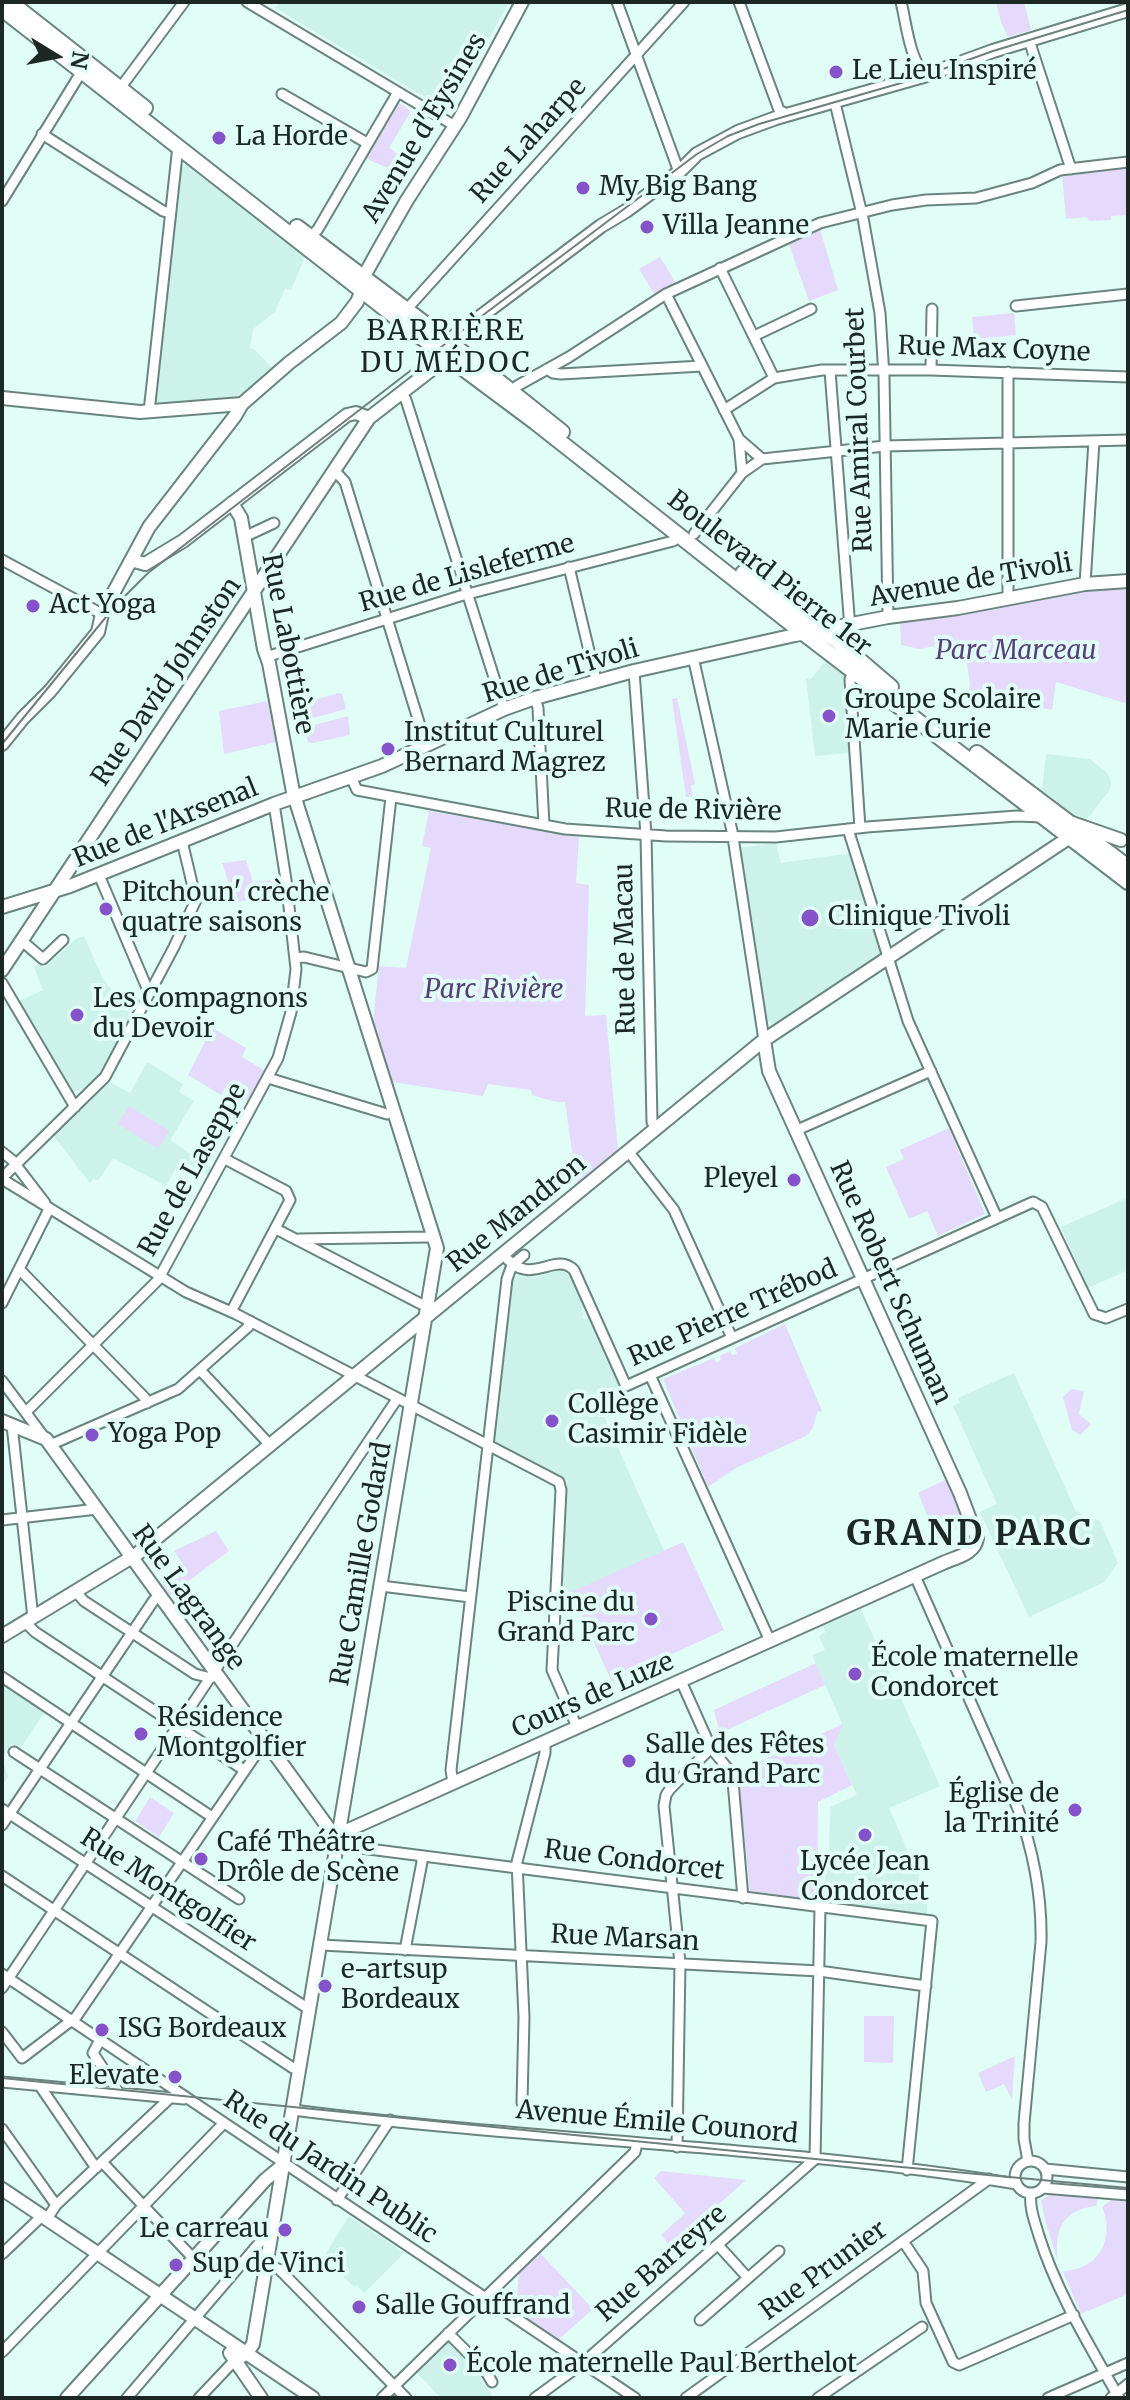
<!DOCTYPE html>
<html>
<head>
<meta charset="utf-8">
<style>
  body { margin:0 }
  #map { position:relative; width:1130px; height:2400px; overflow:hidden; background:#e0fdf6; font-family:Merriweather,serif }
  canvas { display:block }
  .frame { position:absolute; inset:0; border:4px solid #1d2825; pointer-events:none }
  .north { position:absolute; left:16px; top:16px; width:80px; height:80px; -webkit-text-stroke:6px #e0fdf6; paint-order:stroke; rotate:100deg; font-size:22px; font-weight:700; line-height:32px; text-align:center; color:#1d2825 }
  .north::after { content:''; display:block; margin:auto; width:28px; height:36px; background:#1d2825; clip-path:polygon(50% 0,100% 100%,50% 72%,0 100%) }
</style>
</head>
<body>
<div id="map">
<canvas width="1130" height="2400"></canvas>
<div class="frame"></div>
<div class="north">N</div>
</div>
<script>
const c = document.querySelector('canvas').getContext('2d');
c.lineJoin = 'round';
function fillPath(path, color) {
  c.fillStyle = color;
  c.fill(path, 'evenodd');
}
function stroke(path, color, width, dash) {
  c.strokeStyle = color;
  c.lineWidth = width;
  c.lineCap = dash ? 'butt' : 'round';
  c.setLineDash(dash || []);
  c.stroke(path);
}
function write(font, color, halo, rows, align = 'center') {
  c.font = font + ' Merriweather,serif';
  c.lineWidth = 8;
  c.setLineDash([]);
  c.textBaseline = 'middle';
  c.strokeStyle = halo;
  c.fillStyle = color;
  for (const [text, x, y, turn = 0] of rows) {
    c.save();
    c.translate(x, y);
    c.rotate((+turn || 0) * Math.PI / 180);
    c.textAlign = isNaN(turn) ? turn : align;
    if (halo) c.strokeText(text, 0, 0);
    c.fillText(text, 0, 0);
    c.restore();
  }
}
fillPath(new Path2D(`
  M280 2H509L451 107 445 109 275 8Z
  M185 164 305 257 291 290 285 288 275 312 253 329 250 348 255 350 274 370 241 399 158 406 154 403 181 170Z
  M826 660 844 674 849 753 815 756 806 679 812 678Z
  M1046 754 1090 759 1107 773 1110 778 1111 785 1109 791 1084 823 1042 790Z
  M776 843 781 863 852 853 881 955 775 1025 767 1021 739 848Z
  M84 936 102 977 132 1017 96 1081 70 1095 17 1002 43 990 34 967 40 963 44 968 76 939Z
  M147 1062 183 1084 179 1092 194 1101 170 1140 213 1169 209 1176 181 1159 166 1186 113 1158 98 1181 94 1178 90 1183 53 1135 109 1082 130 1093Z
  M1125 1199 1128 1207V1270L1088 1288 1061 1227Z
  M560 1270 569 1274 584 1307 581 1308 584 1314 582 1316 584 1320 589 1318 621 1390 597 1401 664 1551 562 1597 567 1480 495 1442 513 1278 518 1275 537 1277Z
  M1014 1373 1076 1512 1100 1521 1118 1563 1104 1582 1029 1617 980 1512 997 1504 953 1406 960 1403 958 1398Z
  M861 1609 940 1786 889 1808 927 1895V1914L825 1901V1868L829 1867 830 1807 857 1795 834 1745 842 1723 812 1655 825 1650 819 1636 826 1632 823 1626Z
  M2 1683 45 1711 20 1749 11 1744 2 1758 8 1777 2 1785Z
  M349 2216 404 2253 364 2293 357 2285 354 2287 330 2263 332 2261 325 2255Z
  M450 2337 484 2376 481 2380 492 2394 489 2398H441L415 2371Z`), '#ccf2e9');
fillPath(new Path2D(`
  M996 2H1024L1031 30 1008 37 1001 22Z
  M396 101 411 111 389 148 407 160 400 173 362 157Z
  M1128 166V215L1111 216V220L1089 221 1087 217 1066 219 1062 174Z
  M820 229 838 290 809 301 788 242Z
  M660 257 677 285 655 295 639 269Z
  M1014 313 1016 335 974 339 972 317Z
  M1128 586V704L1056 682 1052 710 969 692 970 683 963 641 919 649 901 645 900 619 1074 591Z
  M339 693 342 694 346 709 302 721 300 704Z
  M677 698 695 784 691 785 692 796 686 797 672 699Z
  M268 701 276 742 224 754 219 711Z
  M348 716 350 735 312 743 308 742 303 728Z
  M429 811 579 837 576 883 589 885 585 1016 606 1015 618 1151 577 1185 565 1102H556L532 1095 531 1090 488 1084 483 1096 392 1082 373 1022 379 966 406 968 431 848 422 846Z
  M246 860 253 882 280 879 282 897 235 902 222 863Z
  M212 1028 246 1048 242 1057 266 1071 249 1102 225 1088 221 1095 188 1075Z
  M129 1106 169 1131 158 1149 118 1124Z
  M949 1128 985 1214 938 1236 927 1211 909 1219 886 1167 904 1159 900 1150Z
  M785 1324 822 1411 817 1412 813 1428 806 1436 736 1468 708 1487 663 1379 714 1358 716 1363 721 1360 719 1356 730 1351 732 1355 737 1354 735 1348Z
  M1071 1389 1084 1391 1079 1414 1091 1424 1080 1435 1072 1430 1063 1397Z
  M947 1479 961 1510 959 1512 965 1525 936 1537 918 1493Z
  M216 1531 229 1551 167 1597 160 1587 186 1568 174 1551Z
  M683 1542 724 1630 612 1682 571 1592Z
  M816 1663 825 1685 720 1733 714 1710Z
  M843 1724 834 1745 852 1785 818 1802 817 1900 750 1891 739 1783 736 1772Z
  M150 1797 174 1813 159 1837 135 1821Z
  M864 2016H894L893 2063 864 2062Z
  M1015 2056 1012 2099 1004 2084 986 2092 978 2073Z
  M661 2171 746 2180 671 2247 661 2235 685 2213 654 2178Z
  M1051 2194 1098 2199 1096 2206C1062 2210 1054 2230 1058 2262L1045 2220 1041 2200Z
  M1111 2200 1128 2202V2294L1081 2314 1063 2272C1069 2270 1076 2270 1082 2267 1106 2257 1112 2229 1102 2207Z
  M539 2252 593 2309 558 2340 516 2312 519 2271Z`), '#e5dafb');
const street = new Path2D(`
  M247 2 455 126
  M617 2 679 172
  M739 2 779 110 788 115
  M901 2C906 21 910 65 927 75
  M1029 40 1071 169
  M120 94 121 87 184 2
  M282 94 367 143
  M835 103 863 218 880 313 884 376 888 617
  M42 134 163 211 170 213
  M2 201 82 71
  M311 237 318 229 398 92
  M720 268 774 378
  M666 294 739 439
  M1016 306 1128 294
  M406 310 684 2
  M754 336 811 309
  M547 369 553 373 561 374 702 366
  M931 370 932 309
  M830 371 852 654
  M1008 372V599
  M401 392 406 400 504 709
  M512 396 517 386 569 357 666 294 820 223 892 205 926 200 976 198 1032 183 1060 170 1128 162
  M724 410 774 378 822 370H931L1128 377
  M149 412 178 146
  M762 459 885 446 1128 440
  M334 470 345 482 426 745
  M694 534 742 473 762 459 739 439 742 473
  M244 537 274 523
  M2 560 102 614
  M569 567 596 680
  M1085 584 1094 441
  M266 657 460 596 673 541 680 536
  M693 657 732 831 764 1040
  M634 671 646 835 652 1122 656 1129
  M855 671 850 679 860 828
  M535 698 538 708 544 825
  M351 777 357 790 565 829 666 836 776 837 867 827 1017 816 1042 817
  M848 829 908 1021 997 1218
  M99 875 147 988 150 990
  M22 941 43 959 63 940
  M295 958 304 957 366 972 372 969 391 797
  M2 983 75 1107
  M268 1078 387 1114 395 1112
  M797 1130 931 1071
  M628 1151 674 1210 732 1338
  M2 1152 12 1160 45 1203
  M225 1159 286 1191 290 1200 231 1312
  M2 1178 105 1077 174 947 196 900 182 841
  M2 1179 186 1292 236 1314 559 1482 561 1490 552 1670 577 1727
  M276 1229 421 1304 433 1307
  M299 1239 428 1237 434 1235
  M503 1254C530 1290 554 1250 574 1270L626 1386 1033 1202 1042 1207 1094 1314 1106 1318 1128 1309
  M19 1269 145 1398 147 1403
  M2 1303 49 1209
  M200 1370 270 1445
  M650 1375 770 1641
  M2 1381 44 1437
  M26 1412 158 1280 278 1058 291 1012 296 969 286 880 274 804
  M12 1425 33 1618
  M50 1445 178 1389 248 1327 250 1321
  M2 1520 97 1509
  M915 1576 1018 1809C1034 1853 1042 1896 1041 1942L1024 2123V2139L1028 2161
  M381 1586 470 1597
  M76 1592 84 1601 195 1674 211 1678
  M25 1622 35 1632 244 1770
  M2 1677 212 1817
  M681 1681 711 1748 729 1770 733 1781 743 1898
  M14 1752 239 1899
  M453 1783 451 1770 507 1279 512 1265 524 1255
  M2 1809 304 2006 310 2008
  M2 1825 154 1600 160 1597
  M338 1841 344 1845 353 1847 932 1921 907 2170
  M2 1876 293 2068 300 2069
  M321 1945 819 1971 926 1986
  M405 1950 422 1862 421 1856
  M2 1974 635 2398
  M2 1988 397 1399
  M2 2032 22 2058 76 2017 265 1741
  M100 2040 93 2053 119 2093
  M2 2082 184 2099
  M40 2086 96 2168
  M522 2103 524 2017 517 1862 545 1753V1742
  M293 2110C533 2141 777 2145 1017 2184
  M2 2129 56 2205
  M677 2147 680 1963 664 1806 666 1795 670 1789 711 1748
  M815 2159 820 1908
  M1015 2177a16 16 0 1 1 32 0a16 16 0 1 1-32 0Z
  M102 2162 193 2258
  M1045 2169 1128 2177
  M1043 2188 1128 2195
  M1031 2193C1029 2208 1035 2222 1039 2236 1057 2293 1090 2346 1119 2398
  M337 2200 390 2120
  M47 2219 56 2205 170 2098
  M903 2241 923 2271 926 2303 953 2362 959 2365 1074 2315
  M718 2245 748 2278
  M2 2254 42 2216
  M267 2266 279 2269 406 2398
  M700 2320 779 2251
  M448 2333 485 2370 492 2382
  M2 2352 223 2124
  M127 2398 261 2241 271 2240
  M199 2398 235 2360
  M382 2398 635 2152 637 2143
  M535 2398 583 2363 815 2159
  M686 2398 989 2179
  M818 2398 922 2327
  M1048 2398 1128 2363
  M1111 2398 1128 2384`);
const secondary = new Path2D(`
  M442 339 448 341 601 226 626 211 679 172 697 154 738 132 776 118 927 75 993 51 1128 10
  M2 398 140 412 242 404
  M232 503 241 518 264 649 269 663 293 792 437 1248 253 2344 247 2353 235 2360
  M131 560 145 564 183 541 347 415 356 413 369 418
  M2 744 23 718 50 691 98 632 102 614 149 527 235 416 242 404 289 363 341 323 357 302 362 290 364 276 383 242 407 200 460 118 522 2
  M1072 823 1121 840
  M2 907 70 886 274 804 382 766 504 709 535 698 634 671 795 635 888 617 958 608 1085 584 1128 581
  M2 970 369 418 440 363
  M2 1421 46 1439 338 1841
  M2 1636 137 1554 764 1040 1070 837
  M338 1841 348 1830 355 1827 943 1563C956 1557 975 1554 977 1538L960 1493 769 1071 764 1040
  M2 2189 313 2398
  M230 2353 261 2398
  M67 2398 265 2180 284 2164`);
const primary = new Path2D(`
  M10 2 145 108
  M2 9 421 337 535 422 785 619 1128 882
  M297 227 457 348 562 432
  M743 573 836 640 891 687
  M977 753 1128 867`);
stroke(street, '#6a847e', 13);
stroke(secondary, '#6a847e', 16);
stroke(primary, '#6a847e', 18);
stroke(street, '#fff', 9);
stroke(secondary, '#fff', 12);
stroke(primary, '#fff', 14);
stroke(new Path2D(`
  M2 744 115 606 148 573 458 334 697 154 728 136 759 124 915 79 993 51 1128 10
  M2 2078 815 2159 1128 2188`), '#6e807b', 2);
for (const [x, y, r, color] of [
  [836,72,8,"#8652ca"],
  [219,138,8,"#8652ca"],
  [583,188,8,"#8652ca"],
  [647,227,8,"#8652ca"],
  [33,606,8,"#8652ca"],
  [829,716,8,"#8652ca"],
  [388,749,8,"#8652ca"],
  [106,909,8,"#8652ca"],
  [810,918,10,"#8652ca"],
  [77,1015,8,"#8652ca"],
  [794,1180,8,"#8652ca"],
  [552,1421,8,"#8652ca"],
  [92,1435,8,"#8652ca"],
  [651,1619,8,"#8652ca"],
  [855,1674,8,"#8652ca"],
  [141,1734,8,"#8652ca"],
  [629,1761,8,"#8652ca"],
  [1075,1810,8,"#8652ca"],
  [865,1835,8,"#8652ca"],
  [201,1859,8,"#8652ca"],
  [325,1986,8,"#8652ca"],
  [102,2030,8,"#8652ca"],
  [175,2077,8,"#8652ca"],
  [285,2230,8,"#8652ca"],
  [176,2265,8,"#8652ca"],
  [359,2307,8,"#8652ca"],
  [450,2365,8,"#8652ca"]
]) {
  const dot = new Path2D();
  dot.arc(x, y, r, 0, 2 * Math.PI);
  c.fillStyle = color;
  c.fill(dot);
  stroke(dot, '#e0fdf6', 3);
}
write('26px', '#1d2825', '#e0fdf6', [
  ["Le Lieu Inspiré",852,72],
  ["La Horde",235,138],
  ["My Big Bang",599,188],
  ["Villa Jeanne",663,227],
  ["Act Yoga",49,606],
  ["Groupe Scolaire",845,701],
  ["Marie Curie",845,731],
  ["Institut Culturel",404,734],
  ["Bernard Magrez",404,764],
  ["Pitchoun' crèche",122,894],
  ["quatre saisons",122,924],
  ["Clinique Tivoli",828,918],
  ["Les Compagnons",93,1000],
  ["du Devoir",93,1030],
  ["Pleyel",778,1180,"right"],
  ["Collège",568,1406],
  ["Casimir Fidèle",568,1436],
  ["Yoga Pop",108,1435],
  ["Piscine du",635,1604,"right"],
  ["Grand Parc",635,1634,"right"],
  ["École maternelle",871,1659],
  ["Condorcet",871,1689],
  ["Résidence",157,1719],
  ["Montgolfier",157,1749],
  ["Salle des Fêtes",645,1746],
  ["du Grand Parc",645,1776],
  ["Église de",1059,1795,"right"],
  ["la Trinité",1059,1825,"right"],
  ["Café Théâtre",217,1844],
  ["Drôle de Scène",217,1874],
  ["Lycée Jean",865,1863,"center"],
  ["Condorcet",865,1893,"center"],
  ["e-artsup",341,1971],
  ["Bordeaux",341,2001],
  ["ISG Bordeaux",118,2030],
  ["Elevate",159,2077,"right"],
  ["Le carreau",269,2230,"right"],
  ["Sup de Vinci",192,2265],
  ["Salle Gouffrand",375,2307],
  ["École maternelle Paul Berthelot",466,2365]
], 'left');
write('26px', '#1d2825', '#e0fdf6', [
  ["Avenue d'Eysines",425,128,-59],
  ["Rue Laharpe",529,141,-48],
  ["Rue Max Coyne",994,350,2],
  ["Rue Amiral Courbet",860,430,-92],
  ["Rue de Lisleferme",467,574,-16],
  ["Boulevard Pierre 1er",769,574,38],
  ["Avenue de Tivoli",971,581,-10],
  ["Rue Labottière",287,644,79],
  ["Rue de Tivoli",561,672,-17],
  ["Rue David Johnston",167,682,-56],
  ["Rue de Rivière",693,811,1],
  ["Rue de l'Arsenal",166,824,-22],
  ["Rue de Macau",626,949,-91],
  ["Rue de Laseppe",193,1170,-61],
  ["Rue Mandron",517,1214,-39],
  ["Rue Robert Schuman",890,1283,66],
  ["Rue Pierre Trébod",733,1314,-24],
  ["Rue Camille Godard",362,1564,-80],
  ["Rue Lagrange",188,1598,54],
  ["Cours de Luze",593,1696,-24],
  ["Rue Condorcet",634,1861,7],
  ["Rue Montgolfier",168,1891,33],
  ["Rue Marsan",625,1939,3],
  ["Avenue Émile Counord",657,2123,5],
  ["Rue du Jardin Public",330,2168,34],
  ["Rue Barreyre",662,2264,-41],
  ["Rue Prunier",824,2271,-36]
]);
write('italic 26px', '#57407b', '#e0fdf6', [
  ["Parc Marceau",1016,652],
  ["Parc Rivière",494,991]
]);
c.letterSpacing = '2px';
write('28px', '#1d2825', '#e0fdf6', [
  ["BARRIÈRE",446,332],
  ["DU MÉDOC",446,364]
]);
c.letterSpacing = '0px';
c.letterSpacing = '2px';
write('bold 34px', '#1d2825', '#e0fdf6', [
  ["GRAND PARC",970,1535]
]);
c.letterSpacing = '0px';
</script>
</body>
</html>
